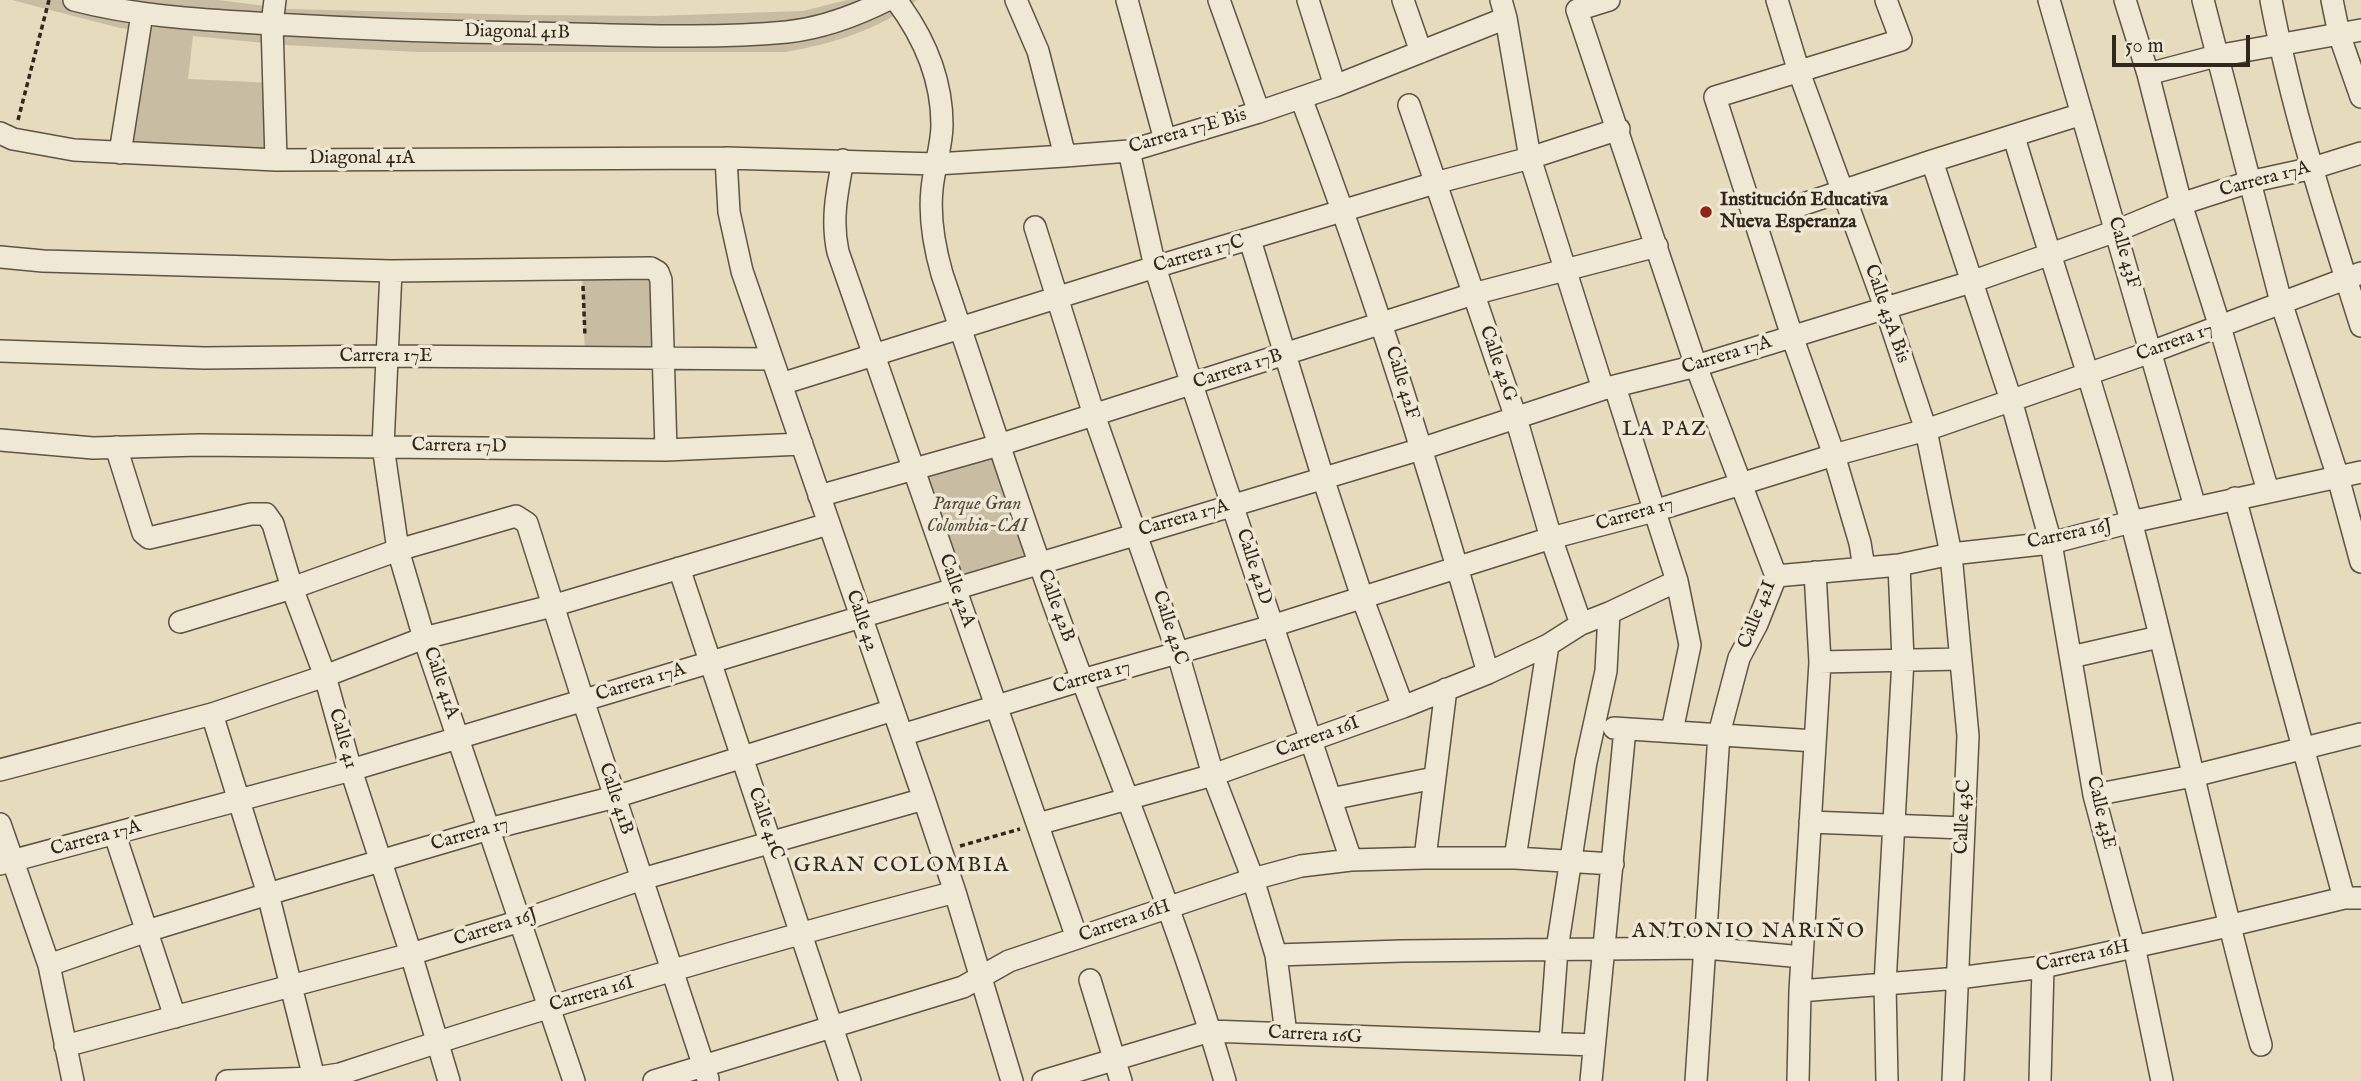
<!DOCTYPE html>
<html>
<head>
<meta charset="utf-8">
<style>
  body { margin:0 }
  #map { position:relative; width:2361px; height:1081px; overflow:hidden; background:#e7dbbd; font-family:"IM FELL English",serif }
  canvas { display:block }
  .scale { position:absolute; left:2112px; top:35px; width:138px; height:32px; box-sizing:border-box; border:4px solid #31271d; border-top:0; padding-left:9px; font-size:21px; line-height:24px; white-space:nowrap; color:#31271d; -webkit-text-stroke:5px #efe8d4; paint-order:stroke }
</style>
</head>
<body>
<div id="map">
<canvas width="2361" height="1081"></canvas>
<div class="scale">50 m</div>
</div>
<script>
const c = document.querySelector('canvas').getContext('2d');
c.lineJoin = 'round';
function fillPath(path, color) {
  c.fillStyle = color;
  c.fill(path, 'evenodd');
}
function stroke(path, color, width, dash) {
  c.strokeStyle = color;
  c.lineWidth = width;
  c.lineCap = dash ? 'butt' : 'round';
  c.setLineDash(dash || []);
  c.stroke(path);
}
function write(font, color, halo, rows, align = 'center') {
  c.font = font + ' "IM FELL English",serif';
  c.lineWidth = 7;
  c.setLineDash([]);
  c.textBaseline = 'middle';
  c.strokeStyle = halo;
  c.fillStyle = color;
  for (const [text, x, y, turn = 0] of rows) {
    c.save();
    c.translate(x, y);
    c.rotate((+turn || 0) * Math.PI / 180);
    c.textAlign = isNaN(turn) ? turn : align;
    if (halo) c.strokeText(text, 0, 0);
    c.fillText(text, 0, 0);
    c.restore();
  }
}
fillPath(new Path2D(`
  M12 0H219L288 9 527 15 654 16 803 11 847 0H917C879 30 832 44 785 52H418L285 45 193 36 188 79 274 83 276 160 120 153 139 30 120 28Z
  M651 268 665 359 585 358 582 270Z
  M999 445 1039 563 955 588 915 470Z`), '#c8bca2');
const minor = new Path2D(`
  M74 0C139 17 206 20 273 24 358 29 442 32 527 33 613 34 701 40 787 32 823 28 855 16 887 0
  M275 0 272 24 276 160
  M896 0C924 37 942 78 942 125 942 146 934 167 932 189 929 218 934 246 942 274 982 391 1019 510 1062 626 1118 777 1180 926 1225 1081
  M1016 0 1038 51 1065 156
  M1127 0 1165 140
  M1219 0 1259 112
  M1308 0 1335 86
  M1403 0 1421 52
  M1501 0 1506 18 1530 158 1603 389
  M1609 0 1577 10 1696 366 1776 576 1757 624 1739 658 1719 734 1696 1081
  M1777 0 1799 72 1885 307 1926 430 1951 554 1968 736 1953 1081
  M2049 0 2195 507
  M2125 0 2148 74 2181 204 2220 327 2268 491
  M2203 0 2281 302 2338 477 2361 562
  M2271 0C2292 111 2327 219 2361 326
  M2332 0 2339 34 2361 97
  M2148 74 2216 56 2361 30
  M1301 98C1373 287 1432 479 1488 673
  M1409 105 1516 418 1551 538 1581 624
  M0 133 13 139 74 150 276 160 726 158 936 164 1065 156 1129 151 1259 112 1335 86 1506 18
  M2014 137C2052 265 2096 392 2131 521 2177 695 2213 872 2261 1045
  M1129 151 1155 267 1192 385 1351 860
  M120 153 142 14
  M726 158 729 212 742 271 924 799 955 892 1012 1081
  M843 160C837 192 831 220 838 252L1077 938
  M1932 161 2011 400 2051 543 2094 795 2134 946 2162 1081
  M1756 220 1932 161 2082 114
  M1035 227 1094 415 1178 654 1213 775 1253 879 1276 955 1286 1034
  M1250 240 1323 478 1362 597 1403 707
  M0 257 43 261 391 271 651 268 658 272 661 280 666 450
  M391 271 383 446 398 550 424 638 574 1081
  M0 351 204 358 386 356 771 359
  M781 384 1155 267 1435 183 1530 158 1619 129
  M1615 387 1677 581 1690 645 1672 731
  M0 440 93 448 199 445 666 450 802 444
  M116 447 143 533 149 538 251 514H266L273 524 292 588 325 676 351 770 411 954 449 1081
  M819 496 999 445 1473 294 1657 246
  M2235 498 2344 898
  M679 568 850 1081
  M1864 568 1860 543 1834 455 1792 336 1715 97 1901 40 1886 0
  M1776 576 1899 565 1951 554 2051 543 2131 522 2361 472
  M180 622 292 588 398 550 516 516 527 523 583 700 708 1079
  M2071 657 2159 637
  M1820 662 1960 659
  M212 714 268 894 314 1078
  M1614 728 1815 741
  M902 735 1082 680 1272 626 1551 538 1654 511 1834 455 1926 430 2151 352 2361 273
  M0 770 212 714 325 676 424 638 552 606 828 524
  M2094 795 2193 776 2361 734
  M1331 799 1434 778
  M1810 822 1964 828
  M0 824 49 965 73 1081
  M1038 824 1213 775 1403 707 1488 673 1548 645 1581 624 1609 613 1677 581
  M115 835 175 1017
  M1425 858 1446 689
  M1515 858 1548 645
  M0 864 351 770 1421 449 1603 389 1696 366 1971 282 2116 231 2181 204 2249 182 2313 168 2361 153
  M1276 955 1402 951 1706 948 1802 957
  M49 965 147 931 268 894 489 829 615 797 893 710
  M1090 980 1121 1081
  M1800 991 1958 978 2043 967 2228 926 2344 898H2361
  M1550 1043 1557 949 1586 762 1606 671 1609 613
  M65 1046 411 954 520 921 642 879 924 799
  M227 1081 314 1078 340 1074C543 1007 748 946 955 892
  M654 1081 963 987 1009 961 1253 879 1301 866 1351 860 1425 858H1515L1613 864
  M1043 1081 1210 1031 1594 1045
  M1591 1081 1625 729
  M1798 1081 1800 991 1820 662 1815 572
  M1887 1081 1885 984 1903 660 1899 565
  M2040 1081 2043 967`);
stroke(minor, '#5e5445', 24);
stroke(new Path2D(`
  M18 120 49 0
  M583 286 585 337
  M960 846 1020 829`), '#31271d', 3.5, [5, 3.5]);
stroke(minor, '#efe8d4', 21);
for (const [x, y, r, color] of [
  [1706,212,7,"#8f2418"]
]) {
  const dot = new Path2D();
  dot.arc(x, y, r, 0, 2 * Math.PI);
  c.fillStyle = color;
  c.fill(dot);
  stroke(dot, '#efe8d4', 2.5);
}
write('19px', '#31271d', '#efe8d4', [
  ["Diagonal 41B",517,33,1],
  ["Carrera 17E Bis",1188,132,-16],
  ["Diagonal 41A",362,159],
  ["Carrera 17A",2265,180,-15],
  ["Calle 43F",2123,253,74],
  ["Carrera 17C",1199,255,-16],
  ["Calle 43A Bis",1886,314,71],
  ["Carrera 17",2175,343,-20],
  ["Carrera 17A",1727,356,-17],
  ["Carrera 17E",386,357],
  ["Calle 42G",1497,364,71],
  ["Carrera 17B",1238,370,-18],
  ["Calle 42F",1401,383,73],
  ["Carrera 17D",459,447,1],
  ["Carrera 17",1635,515,-16],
  ["Carrera 17A",1184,519,-16],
  ["Carrera 16J",2070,535,-12],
  ["Calle 42D",1253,567,72],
  ["Calle 42A",956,591,71],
  ["Calle 42B",1055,606,70],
  ["Calle 42I",1758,615,-68],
  ["Calle 42",861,621,71],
  ["Calle 42C",1169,628,72],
  ["Carrera 17",1092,678,-16],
  ["Calle 41A",440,683,71],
  ["Carrera 17A",641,683,-17],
  ["Carrera 16I",1318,738,-20],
  ["Calle 41",342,739,74],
  ["Calle 41B",615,799,72],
  ["Calle 43E",2100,813,77],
  ["Calle 43C",1964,817,-88],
  ["Calle 41C",765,824,71],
  ["Carrera 17",470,835,-16],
  ["Carrera 17A",96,839,-15],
  ["Carrera 16H",1125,922,-19],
  ["Carrera 16J",496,928,-18],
  ["Carrera 16H",2083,957,-12],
  ["Carrera 16I",592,995,-16],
  ["Carrera 16G",1315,1036,3]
]);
write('bold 19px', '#31271d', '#efe8d4', [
  ["Institución Educativa",1720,201],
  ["Nueva Esperanza",1720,223]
], 'left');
write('italic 19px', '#574c3e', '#efe8d4', [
  ["Parque Gran",977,505],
  ["Colombia-CAI",977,527]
]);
c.letterSpacing = '2px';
write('21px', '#31271d', '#efe8d4', [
  ["LA PAZ",1665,431],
  ["GRAN COLOMBIA",902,867],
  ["ANTONIO NARIÑO",1749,933]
]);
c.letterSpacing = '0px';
</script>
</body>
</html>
